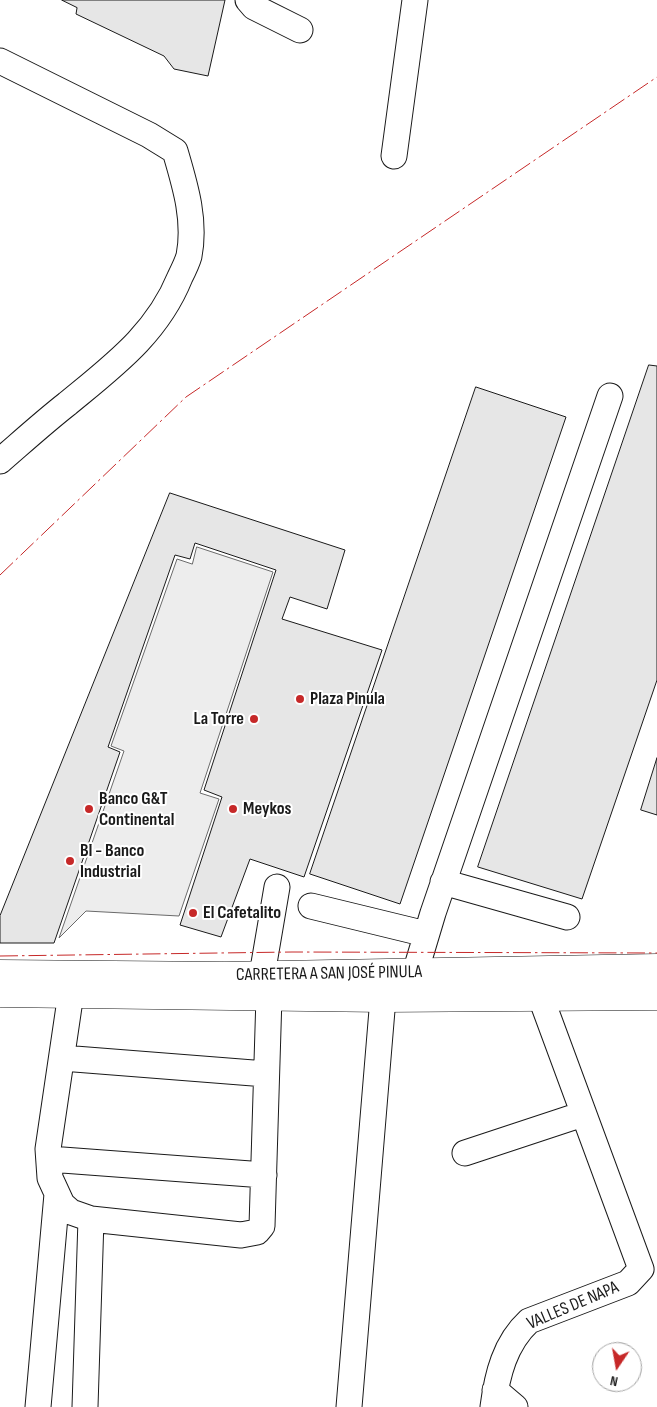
<!DOCTYPE html>
<html>
<head>
<meta charset="utf-8">
<style>
  body { margin:0 }
  #map { position:relative; width:657px; height:1407px; overflow:hidden; background:#fff; font-family:"Sofia Sans Condensed",sans-serif }
  canvas { display:block }
  .north { position:absolute; left:592px; top:1342px; width:50px; height:50px; box-sizing:border-box; background:#fff; border:1px solid #a3a3a3; border-radius:50%; rotate:192deg; font-size:14px; font-weight:700; line-height:20px; text-align:center; color:#1a1a1a }
  .north::after { content:''; display:block; margin:auto; width:18px; height:22px; background:#c62828; clip-path:polygon(50% 0,100% 100%,50% 72%,0 100%) }
</style>
</head>
<body>
<div id="map">
<canvas width="657" height="1407"></canvas>
<div class="north">N</div>
</div>
<script>
const c = document.querySelector('canvas').getContext('2d');
c.lineJoin = 'round';
function fillPath(path, color) {
  c.fillStyle = color;
  c.fill(path, 'evenodd');
}
function stroke(path, color, width, dash) {
  c.strokeStyle = color;
  c.lineWidth = width;
  c.lineCap = dash ? 'butt' : 'round';
  c.setLineDash(dash || []);
  c.stroke(path);
}
function write(font, color, halo, rows, align = 'center') {
  c.font = font + ' "Sofia Sans Condensed",sans-serif';
  c.lineWidth = 4;
  c.setLineDash([]);
  c.textBaseline = 'middle';
  c.strokeStyle = halo;
  c.fillStyle = color;
  for (const [text, x, y, turn = 0] of rows) {
    c.save();
    c.translate(x, y);
    c.rotate((+turn || 0) * Math.PI / 180);
    c.textAlign = isNaN(turn) ? turn : align;
    if (halo) c.strokeText(text, 0, 0);
    c.fillText(text, 0, 0);
    c.restore();
  }
}
const parking = new Path2D(`
  M197 547 273 572 200 793 219 799 179 916 86 911 59 938 124 751 111 746 177 559 192 564Z`);
fillPath(parking, '#ededed');
stroke(parking, '#6a6a6a', 1);
const building = new Path2D(`
  M62 0H225L208 76 174 69 164 56 76 14 77 8Z
  M649 365 657 366V680L582 899 478 867Z
  M476 387 566 417 400 904 310 874Z
  M170 493 345 550 327 609 290 597 282 619 382 650 304 877 250 859 221 937 180 925 222 797 204 790 276 570 195 543 190 559 175 555 108 747 120 752 54 943H0V916Z
  M657 758V815L641 810Z`);
fillPath(building, '#e6e6e6');
stroke(building, '#1a1a1a', 1);
const minor = new Path2D(`
  M248 0 254 7 300 30
  M0 61 149 135 175 151C185 185 196 220 189 256 187 263 183 271 180 277 157 334 113 366 67 404 44 422 22 442 0 461
  M394 156 415 0
  M443 882 567 917
  M311 906 426 934
  M415 973 433 913 610 396
  M262 975 277 887
  M71 993 48 1149 50 1178 62 1204 71 1212 91 1219 241 1235 257 1232 262 1226 269 996
  M62 1058 266 1074
  M465 1153 583 1114
  M49 1159 264 1175
  M495 1390 515 1407
  M38 1407 57 1194
  M85 1407 91 1219
  M349 1407 383 998
  M493 1407C497 1375 505 1343 529 1321L628 1283 641 1269 541 998`);
const major = new Path2D(`
  M0 974 225 976 657 968
  M0 993 383 998 657 996`);
stroke(minor, '#1a1a1a', 27);
stroke(major, '#1a1a1a', 29);
stroke(minor, '#fff', 25);
stroke(major, '#fff', 28);
stroke(new Path2D(`
  M0 575 186 397 657 77
  M0 956 292 952 657 953`), '#c62828', 1, [18, 4, 2.5, 4]);
for (const [x, y, r, color] of [
  [300,699,5,"#c62828"],
  [254,719,5,"#c62828"],
  [89,809,5,"#c62828"],
  [233,809,5,"#c62828"],
  [70,861,5,"#c62828"],
  [193,913,5,"#c62828"]
]) {
  const dot = new Path2D();
  dot.arc(x, y, r, 0, 2 * Math.PI);
  c.fillStyle = color;
  c.fill(dot);
  stroke(dot, '#fff', 2);
}
write('bold 18px', '#1a1a1a', '#fff', [
  ["Plaza Pinula",310,699],
  ["La Torre",244,719,"right"],
  ["Banco G&T",99,799],
  ["Continental",99,820],
  ["Meykos",243,809],
  ["BI - Banco",80,851],
  ["Industrial",80,872],
  ["El Cafetalito",203,913]
], 'left');
write('18px', '#1a1a1a', '#fff', [
  ["CARRETERA A SAN JOSÉ PINULA",329,974,-1],
  ["VALLES DE NAPA",573,1306,-23]
]);
</script>
</body>
</html>
